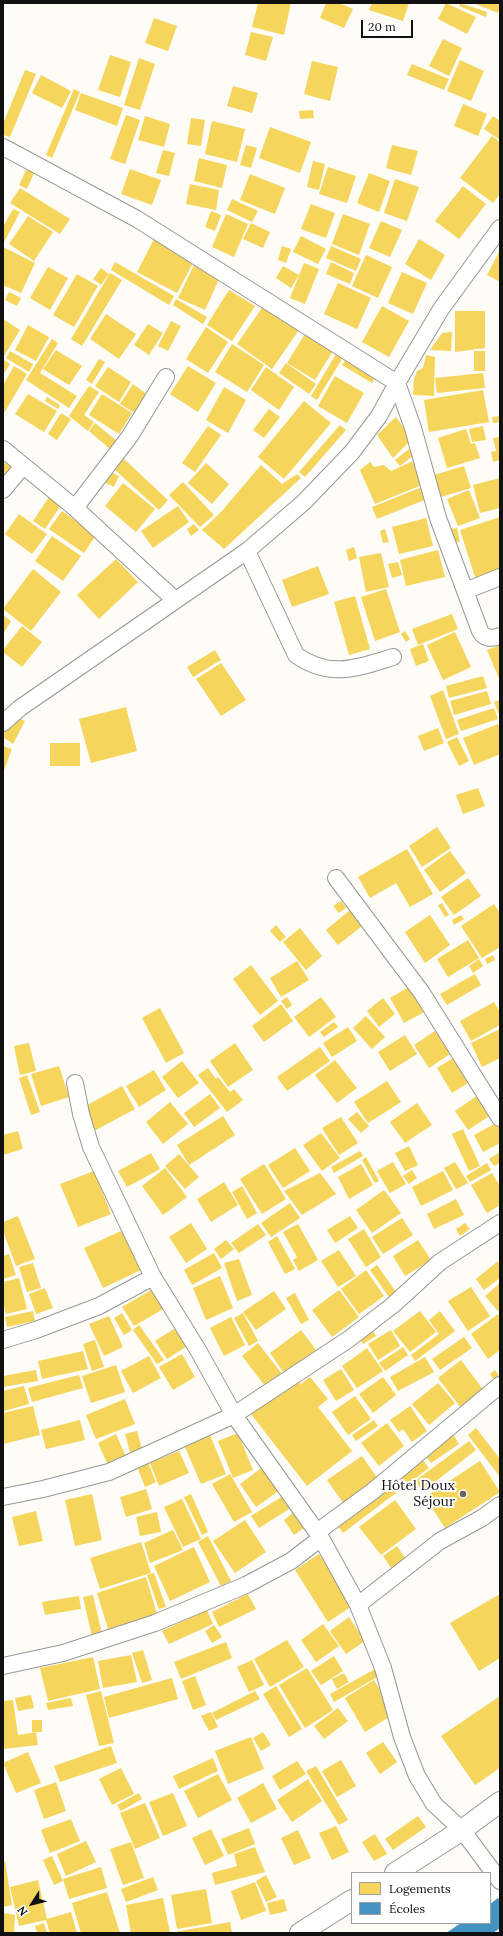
<!DOCTYPE html>
<html>
<head>
<meta charset="utf-8">
<style>
  body { margin:0 }
  #map { position:relative; width:503px; height:1936px; overflow:hidden; background:#fdfcf7; font-family:Lora,serif }
  canvas { display:block }
  .frame { position:absolute; inset:0; border:4px solid #111; pointer-events:none }
  .legend { position:absolute; left:351px; top:1872px; width:140px; height:52px; box-sizing:border-box; background:#fff; border:1px solid #a0a0a0; margin:0; padding:5px 7px; list-style:none; font-size:12px; color:#111 }
  .legend li { display:flex; align-items:center; gap:8px; height:20px }
  .legend b { width:20px; border:1px solid #a0a0a0 }
  .north { position:absolute; left:12px; top:1884px; width:40px; height:40px; -webkit-text-stroke:3px #fff; paint-order:stroke; rotate:234deg; font-size:11px; font-weight:700; line-height:16px; text-align:center; color:#111 }
  .north::after { content:''; display:block; margin:auto; width:14px; height:18px; background:#111; clip-path:polygon(50% 0,100% 100%,50% 72%,0 100%) }
  .scale { position:absolute; left:361px; top:20px; width:52px; height:18px; box-sizing:border-box; border:2px solid #111; border-top:0; padding-left:5px; font-size:12px; line-height:14px; white-space:nowrap; color:#111; -webkit-text-stroke:3px #fff; paint-order:stroke }
</style>
</head>
<body>
<div id="map">
<canvas width="503" height="1936"></canvas>
<div class="frame"></div>
<ul class="legend">
<li><b style="height:11px;background:#f6d55c"></b>Logements</li>
<li><b style="height:11px;background:#4393c3"></b>Écoles</li>
</ul>
<div class="north">N</div>
<div class="scale">20 m</div>
</div>
<script>
const c = document.querySelector('canvas').getContext('2d');
c.lineJoin = 'round';
function fillPath(path, color) {
  c.fillStyle = color;
  c.fill(path, 'evenodd');
}
function stroke(path, color, width, dash) {
  c.strokeStyle = color;
  c.lineWidth = width;
  c.lineCap = dash ? 'butt' : 'round';
  c.setLineDash(dash || []);
  c.stroke(path);
}
function write(font, color, halo, rows, align = 'center') {
  c.font = font + ' Lora,serif';
  c.lineWidth = 4;
  c.setLineDash([]);
  c.textBaseline = 'middle';
  c.strokeStyle = halo;
  c.fillStyle = color;
  for (const [text, x, y, turn = 0] of rows) {
    c.save();
    c.translate(x, y);
    c.rotate((+turn || 0) * Math.PI / 180);
    c.textAlign = isNaN(turn) ? turn : align;
    if (halo) c.strokeText(text, 0, 0);
    c.fillText(text, 0, 0);
    c.restore();
  }
}
fillPath(new Path2D(`
  M258 3H291L284 35 252 27Z
  M326 3H339L353 9 344 28 320 18Z
  M372 3H409L403 21 369 10Z
  M446 3 476 17 467 34 438 19Z
  M460 3 487 12 486 17 459 6Z
  M473 3H500V7L498 13Z
  M154 18 177 26 168 51 145 43Z
  M251 32 273 37 266 61 245 55Z
  M443 39 462 48 449 76 429 66Z
  M110 55 131 62 120 97 98 90Z
  M139 58 155 64 140 110 124 105Z
  M460 60 484 71 471 101 447 91Z
  M312 61 338 67 330 101 304 94Z
  M412 64 449 79 444 90 407 75Z
  M25 70 36 74 10 137 3 135V124Z
  M41 75 71 91 62 108 32 93Z
  M233 86 258 93 252 113 227 106Z
  M74 89 80 92 52 158 46 155Z
  M81 93 123 108 117 126 75 110Z
  M463 104 487 114 478 136 454 126Z
  M313 110 314 118 300 119 299 111Z
  M126 115 140 120 125 164 110 159Z
  M145 116 170 124 164 147 138 140Z
  M493 116 500 121V140L484 129Z
  M191 118 205 120 201 146 187 144Z
  M212 121 245 129 237 162 205 154Z
  M270 127 311 142 300 173 259 158Z
  M492 136 500 142V194L493 203 460 178Z
  M246 145 257 148 251 168 240 165Z
  M392 145 418 151 411 175 386 168Z
  M163 150 175 153 169 176 156 173Z
  M199 158 227 165 222 188 194 181Z
  M313 161 325 164 319 190 307 187Z
  M28 166 36 169 27 189 19 185Z
  M328 167 356 176 347 203 319 194Z
  M130 169 161 180 152 205 121 194Z
  M369 173 390 181 379 212 357 203Z
  M250 174 285 188 275 214 240 200Z
  M395 179 419 187 407 221 384 213Z
  M190 184 219 190 216 210 186 204Z
  M463 186 486 204 459 239 435 221Z
  M20 188 70 219 60 234 10 203Z
  M232 199 258 211 252 222 227 210Z
  M311 204 335 213 326 238 301 229Z
  M13 209 20 212 3 244V227Z
  M211 211 221 215 215 231 205 227Z
  M226 214 248 224 234 257 212 247Z
  M343 214 370 224 359 255 332 244Z
  M28 216 53 232 34 261 9 244Z
  M381 221 402 230 390 257 369 248Z
  M251 223 270 232 263 248 243 239Z
  M301 236 326 249 318 264 293 252Z
  M154 239 194 261 177 293 137 272Z
  M419 239 445 255 431 280 405 264Z
  M282 246 291 249 286 263 278 260Z
  M331 246 361 259 356 271 326 258Z
  M3 247 35 263 21 293 3 285Z
  M500 250V282L487 275Z
  M366 255 392 267 378 298 352 286Z
  M115 262 174 296 169 305 111 270Z
  M331 262 354 273 350 284 326 274Z
  M195 263 221 275 205 310 178 298Z
  M304 263 319 269 305 304 290 298Z
  M283 266 299 275 291 288 276 278Z
  M48 267 68 278 50 310 30 298Z
  M101 268 109 274 101 285 93 279Z
  M402 272 427 283 413 314 388 303Z
  M110 273 122 280 82 346 71 339Z
  M77 274 98 286 74 327 53 315Z
  M338 283 371 298 357 329 324 314Z
  M229 290 255 306 232 341 207 325Z
  M9 292 21 298 17 306 5 300Z
  M176 299 207 317 203 324 173 305Z
  M266 302 301 327 272 369 237 344Z
  M382 306 409 321 389 357 362 342Z
  M455 311H485V348L455 352Z
  M106 314 136 334 119 359 90 339Z
  M3 319 20 330 4 356 3 355Z
  M171 321 181 326 168 351 158 346Z
  M148 324 163 333 149 355 134 345Z
  M28 325 49 337 36 361 15 350Z
  M206 327 228 342 208 373 186 359Z
  M452 332 451 351 430 350 442 333Z
  M305 334 333 351 315 380 287 363Z
  M52 339 58 343 40 373 77 396 69 408 26 380Z
  M232 344 264 365 247 392 215 372Z
  M56 350 82 366 69 385 43 369Z
  M10 351 33 364 29 372 6 358Z
  M474 351H485V371H474Z
  M336 354 342 359 317 400 311 396Z
  M426 355 435 357 434 396 413 395 414 379 417 371 423 368Z
  M347 357 377 374 372 383 342 365Z
  M3 359 10 364 3 375Z
  M99 359 105 362 92 384 86 380Z
  M286 363 316 384 309 394 279 373Z
  M14 366 27 374 3 415V385Z
  M188 366 216 383 198 412 170 394Z
  M108 367 131 382 119 402 95 386Z
  M266 367 294 387 279 410 251 390Z
  M483 373 485 388 437 393 435 378Z
  M335 376 364 393 347 423 318 406Z
  M133 384 148 395 136 414 120 404Z
  M89 386 99 392 84 415 94 422 88 431 69 416Z
  M224 387 246 400 228 433 206 420Z
  M483 390 489 422 429 432 424 400Z
  M28 394 57 411 44 432 15 414Z
  M102 394 132 413 119 434 89 415Z
  M47 397 60 405 58 409 45 401Z
  M304 401 331 423 284 479 258 457Z
  M269 409 280 417 264 438 253 430Z
  M61 413 71 419 57 440 48 434Z
  M500 416V422L493 423 492 417Z
  M396 417 412 439 393 458 377 435Z
  M95 423 117 441 110 449 89 431Z
  M340 425 346 430 305 477 299 472Z
  M208 426 221 435 195 472 182 463Z
  M483 426 486 440 472 442 469 429Z
  M466 429 471 444 475 443 480 458 447 468 438 438Z
  M500 437V460L493 462 491 452 496 451 493 438Z
  M413 446 415 454 400 466 395 460Z
  M123 458 168 500 159 510 114 469Z
  M3 461 12 468 3 479Z
  M413 461 422 485 375 504 360 470 370 462 374 467 384 465 391 471Z
  M206 463 229 484 212 504 188 483Z
  M261 465 282 484 297 474 301 478 224 549 202 530 221 512Z
  M464 466 471 488 441 497 434 475Z
  M109 471 119 476 114 487 104 482Z
  M500 478V508L480 513 473 485Z
  M183 482 214 515 200 527 169 495Z
  M123 483 155 509 136 532 105 506Z
  M422 487 427 499 377 519 372 507Z
  M469 490 480 518 458 526 447 499Z
  M51 494 63 502 45 529 33 521Z
  M178 506 189 522 153 548 141 531Z
  M62 511 96 535 84 553 49 529Z
  M19 514 47 534 32 554 5 534Z
  M500 517V572L476 580 460 530Z
  M426 518 433 546 399 554 392 527Z
  M194 524 199 530 191 536 187 529Z
  M457 528 460 542 453 543 450 529Z
  M385 529 389 542 383 543 380 531Z
  M52 536 81 556 63 581 35 561Z
  M354 547 357 558 349 561 346 550Z
  M438 550 445 577 406 586 400 560Z
  M381 553 389 587 366 592 359 557Z
  M116 559 138 582 99 619 77 595Z
  M398 562 402 575 392 578 388 564Z
  M318 566 329 594 292 607 282 580Z
  M33 569 61 592 31 631 3 609Z
  M386 589 400 632 375 641 361 597Z
  M355 596 370 649 349 655 334 602Z
  M452 614 458 629 418 645 412 629Z
  M3 615 11 621 3 634Z
  M22 626 42 642 22 667 3 652V650Z
  M405 631 410 639 406 642 401 634Z
  M455 632 471 667 443 680 427 645Z
  M423 644 429 661 416 666 410 649Z
  M500 645V681L487 650Z
  M215 650 221 660 193 677 187 667Z
  M221 663 246 700 221 716 196 679Z
  M483 676 487 688 449 698 446 686Z
  M443 690 459 734 446 739 430 696Z
  M487 691 491 704 454 715 450 701Z
  M500 700V717L494 702Z
  M126 707 137 751 91 763 79 719Z
  M494 708 498 719 461 731 457 720Z
  M13 715 25 721 13 744 3 737V729Z
  M498 724 500 729V754L474 765 463 738Z
  M438 728 444 743 424 751 418 736Z
  M457 737 469 761 459 766 447 742Z
  M50 743H80V766H50Z
  M3 746 12 749 3 773Z
  M478 788 485 806 463 814 456 795Z
  M437 827 451 848 422 867 409 846Z
  M407 849 433 894 410 907 396 883 370 898 358 877Z
  M450 851 466 873 440 892 424 870Z
  M468 878 481 896 454 915 441 897Z
  M341 901 346 908 339 913 333 906Z
  M442 903 449 915 445 917 438 905Z
  M494 904 500 913V947L482 958 461 926Z
  M350 910 362 926 338 945 326 930Z
  M430 915 450 945 425 963 405 932Z
  M461 915 464 919 454 925 452 920Z
  M276 925 286 937 280 942 270 931Z
  M300 928 322 956 306 970 283 942Z
  M468 940 479 958 448 977 437 959Z
  M493 955 495 960 487 964 485 959Z
  M479 959 483 966 473 973 469 966Z
  M297 961 309 980 281 997 270 978Z
  M251 965 278 1001 260 1015 233 979Z
  M475 974 481 985 447 1005 440 994Z
  M414 984 428 1010 404 1023 390 998Z
  M287 997 292 1005 287 1009 281 1001Z
  M321 997 336 1017 309 1037 294 1017Z
  M383 998 395 1014 379 1027 367 1011Z
  M494 1002 500 1012V1025L471 1041 460 1021Z
  M281 1004 293 1021 264 1042 252 1026Z
  M160 1008 184 1053 166 1063 142 1018Z
  M366 1016 385 1037 372 1049 353 1028Z
  M334 1022 338 1027 324 1037 320 1032Z
  M348 1027 357 1041 332 1057 323 1043Z
  M500 1029V1058L482 1067 471 1043Z
  M435 1031 450 1054 429 1068 414 1045Z
  M405 1035 417 1054 390 1071 378 1052Z
  M29 1043 36 1071 20 1075 14 1046Z
  M235 1043 253 1070 228 1087 210 1061Z
  M320 1047 330 1061 287 1091 277 1077Z
  M458 1055 473 1080 452 1093 437 1068Z
  M335 1060 357 1088 337 1103 315 1075Z
  M182 1061 199 1083 178 1098 162 1077Z
  M59 1066 69 1097 41 1106 31 1074Z
  M208 1068 216 1079 218 1077 230 1092 234 1089 243 1100 227 1112 198 1075Z
  M154 1070 166 1090 139 1107 126 1086Z
  M27 1075 40 1112 31 1115 19 1078Z
  M387 1081 401 1102 368 1123 354 1102Z
  M122 1086 135 1109 94 1131 82 1108Z
  M481 1093 494 1113 468 1130 455 1111Z
  M210 1094 220 1108 194 1127 184 1113Z
  M170 1102 188 1124 163 1144 146 1122Z
  M417 1103 432 1125 405 1143 390 1122Z
  M357 1112 369 1126 361 1133 348 1119Z
  M223 1116 235 1135 189 1165 177 1145Z
  M341 1117 358 1143 339 1155 322 1128Z
  M500 1121V1143L483 1152 474 1135Z
  M463 1129 480 1166 469 1171 452 1134Z
  M18 1131 23 1149 3 1155V1135Z
  M321 1133 340 1158 322 1171 303 1145Z
  M409 1146 418 1165 405 1171 395 1153Z
  M295 1148 310 1171 283 1188 268 1165Z
  M360 1151 363 1156 334 1173 331 1167Z
  M500 1152V1163L494 1166 489 1159Z
  M151 1153 160 1169 127 1187 118 1171Z
  M179 1154 199 1177 185 1189 165 1166Z
  M366 1157 379 1181 375 1183 362 1160Z
  M393 1162 406 1184 390 1193 377 1171Z
  M455 1162 468 1183 456 1189 444 1168Z
  M487 1163 491 1170 470 1182 466 1176Z
  M264 1164 286 1199 262 1214 240 1179Z
  M361 1164 373 1185 349 1199 338 1177Z
  M165 1168 187 1197 163 1215 142 1186Z
  M412 1170 417 1178 409 1184 403 1176Z
  M94 1171 111 1214 78 1227 60 1184Z
  M443 1171 453 1190 421 1206 412 1187Z
  M320 1173 336 1194 302 1215 284 1191Z
  M492 1173 500 1186V1205L487 1213 471 1185Z
  M224 1182 238 1205 211 1222 197 1199Z
  M242 1186 257 1213 247 1219 232 1192Z
  M384 1190 401 1213 372 1233 356 1210Z
  M456 1199 464 1215 434 1229 427 1214Z
  M290 1203 300 1218 271 1237 261 1223Z
  M18 1216 35 1259 16 1266 3 1231V1222Z
  M350 1216 358 1228 335 1243 327 1230Z
  M402 1218 413 1235 383 1254 372 1237Z
  M191 1223 207 1249 186 1263 169 1237Z
  M465 1223 470 1229 460 1236 456 1229Z
  M258 1224 266 1235 239 1253 231 1243Z
  M298 1224 318 1260 299 1271 293 1260 297 1257 283 1232Z
  M364 1229 381 1257 366 1267 348 1239Z
  M123 1230 141 1270 103 1288 84 1248Z
  M277 1236 295 1269 285 1274 268 1242Z
  M226 1240 234 1249 221 1259 214 1249Z
  M418 1240 431 1260 405 1276 393 1256Z
  M339 1250 356 1276 338 1287 321 1261Z
  M214 1253 222 1268 192 1285 184 1270Z
  M9 1254 16 1275 3 1279V1256Z
  M239 1259 252 1295 237 1301 224 1263Z
  M498 1261 500 1264V1278L484 1290 476 1279Z
  M33 1263 41 1288 27 1292 19 1267Z
  M377 1265 396 1292 389 1297 370 1270Z
  M366 1270 384 1296 359 1314 341 1289Z
  M220 1276 233 1308 206 1320 193 1288Z
  M19 1278 27 1309 6 1314 3 1302V1282Z
  M500 1283V1309L498 1311 485 1296Z
  M471 1287 490 1316 468 1331 448 1301Z
  M45 1288 53 1308 36 1314 29 1294Z
  M153 1289 165 1308 134 1326 122 1307Z
  M339 1290 359 1317 332 1337 312 1310Z
  M274 1291 286 1309 256 1330 243 1312Z
  M295 1293 309 1320 301 1324 286 1298Z
  M33 1311 35 1321 7 1327 5 1317Z
  M420 1311 436 1332 410 1352 393 1331Z
  M440 1311 455 1331 415 1361 411 1355 439 1334 429 1320Z
  M122 1313 132 1330 124 1335 114 1318Z
  M243 1313 258 1341 249 1346 234 1318Z
  M498 1314 500 1317V1350L488 1359 471 1334Z
  M109 1316 123 1347 104 1356 89 1324Z
  M231 1317 245 1345 224 1356 210 1328Z
  M139 1325 164 1360 157 1364 133 1330Z
  M177 1327 189 1345 167 1359 155 1341Z
  M301 1330 316 1350 284 1373 270 1353Z
  M391 1330 400 1346 378 1360 368 1344Z
  M373 1331 376 1336 363 1344 360 1339Z
  M464 1337 472 1348 440 1370 432 1359Z
  M95 1340 104 1367 92 1371 83 1344Z
  M258 1343 282 1374 265 1386 242 1356Z
  M403 1347 408 1355 385 1371 379 1363Z
  M367 1348 383 1371 357 1388 342 1366Z
  M83 1351 88 1369 42 1379 38 1361Z
  M182 1354 195 1377 173 1390 159 1367Z
  M149 1356 161 1378 133 1393 121 1371Z
  M425 1357 434 1372 398 1391 390 1377Z
  M461 1360 484 1391 461 1408 438 1378Z
  M116 1365 125 1392 91 1403 82 1376Z
  M341 1369 354 1390 336 1401 323 1380Z
  M36 1370 38 1381 3 1387V1376Z
  M495 1370 500 1377 495 1381 490 1374Z
  M79 1375 83 1388 32 1402 28 1388Z
  M310 1377 328 1399 318 1407 352 1451 307 1486 251 1414 296 1379 301 1384Z
  M383 1377 396 1395 373 1413 359 1394Z
  M438 1383 455 1403 429 1425 412 1404Z
  M24 1386 29 1404 4 1411 3 1391Z
  M355 1396 371 1419 348 1435 332 1412Z
  M125 1399 135 1424 96 1439 86 1415Z
  M33 1406 40 1435 3 1444V1413Z
  M410 1406 427 1431 412 1442 403 1429 399 1432 390 1420Z
  M80 1420 85 1440 46 1449 41 1430Z
  M374 1420 378 1426 356 1441 352 1435Z
  M387 1423 404 1446 379 1466 361 1443Z
  M476 1428 500 1459V1477L468 1435Z
  M137 1431 142 1449 130 1453 125 1434Z
  M451 1431 459 1444 431 1463 422 1451Z
  M238 1433 253 1470 233 1478 218 1441Z
  M116 1434 126 1457 108 1465 98 1443Z
  M210 1435 226 1474 201 1484 184 1445Z
  M469 1441 476 1450 423 1491 415 1481Z
  M179 1451 189 1473 159 1486 150 1463Z
  M362 1456 381 1483 346 1507 327 1480Z
  M421 1458 429 1468 343 1533 335 1522Z
  M147 1460 156 1482 145 1487 136 1464Z
  M480 1461 500 1492 445 1528 425 1497Z
  M264 1466 280 1490 256 1507 240 1484Z
  M230 1474 252 1512 234 1522 212 1484Z
  M146 1489 152 1509 126 1517 120 1497Z
  M92 1494 102 1540 75 1546 65 1500Z
  M191 1494 208 1532 202 1535 184 1497Z
  M286 1494 294 1506 259 1528 251 1516Z
  M182 1499 201 1539 183 1547 164 1507Z
  M395 1500 416 1529 381 1555 359 1527Z
  M36 1511 43 1541 19 1546 12 1517Z
  M157 1512 161 1532 140 1536 136 1517Z
  M293 1513 304 1528 294 1535 284 1520Z
  M245 1520 266 1552 235 1573 213 1541Z
  M173 1530 183 1550 150 1563 144 1543Z
  M208 1536 231 1581 221 1586 198 1542Z
  M141 1542 151 1573 100 1589 90 1558Z
  M397 1546 407 1561 393 1571 383 1556Z
  M194 1547 210 1582 170 1601 154 1566Z
  M319 1554 352 1606 328 1622 295 1570Z
  M154 1573 166 1607 159 1609 147 1575Z
  M146 1577 157 1614 108 1629 97 1593Z
  M248 1594 256 1609 219 1627 212 1612Z
  M500 1594V1658L479 1671 450 1623Z
  M93 1595 102 1634 92 1636 83 1597Z
  M79 1596 81 1609 45 1615 42 1602Z
  M207 1610 213 1624 169 1644 162 1631Z
  M349 1617 365 1641 346 1654 330 1631Z
  M323 1624 339 1646 316 1662 301 1640Z
  M214 1625 222 1637 212 1643 205 1631Z
  M287 1640 304 1667 270 1687 254 1659Z
  M226 1642 232 1658 181 1679 174 1662Z
  M143 1650 152 1680 142 1683 132 1653Z
  M131 1655 137 1682 103 1688 98 1661Z
  M334 1656 343 1671 321 1685 311 1671Z
  M93 1657 100 1689 48 1701 40 1668Z
  M252 1660 264 1685 249 1692 237 1667Z
  M307 1668 333 1710 305 1728 279 1685Z
  M375 1669 379 1676 334 1702 330 1694Z
  M344 1673 349 1682 337 1689 332 1679Z
  M195 1676 206 1705 193 1710 182 1681Z
  M172 1678 178 1699 109 1718 104 1697Z
  M374 1680 394 1714 365 1732 345 1698Z
  M276 1686 302 1729 289 1737 263 1694Z
  M101 1691 114 1743 99 1746 86 1695Z
  M255 1691 260 1699 216 1720 212 1713Z
  M31 1695 34 1708 18 1711 15 1698Z
  M500 1696V1768L475 1785 441 1736Z
  M71 1698 73 1706 48 1710 46 1703Z
  M13 1700 18 1735 36 1732 38 1745 3 1749V1701Z
  M338 1708 348 1721 324 1739 314 1726Z
  M211 1712 218 1727 209 1731 201 1716Z
  M32 1720H42V1732H32Z
  M263 1732 271 1745 261 1751 253 1738Z
  M251 1737 264 1769 228 1784 215 1751Z
  M383 1742 397 1762 380 1774 366 1753Z
  M111 1746 117 1763 60 1782 54 1766Z
  M28 1752 41 1783 16 1793 3 1763Z
  M213 1758 218 1771 179 1789 173 1776Z
  M341 1760 356 1786 337 1797 322 1771Z
  M297 1761 306 1774 280 1790 272 1776Z
  M316 1766 348 1820 339 1825 306 1771Z
  M121 1768 134 1794 112 1805 99 1779Z
  M218 1774 232 1800 198 1818 184 1791Z
  M308 1779 322 1801 292 1822 277 1800Z
  M56 1782 66 1811 44 1819 34 1790Z
  M263 1783 277 1809 251 1823 237 1798Z
  M139 1793 142 1799 121 1811 117 1805Z
  M173 1793 187 1826 163 1836 149 1802Z
  M145 1803 160 1838 135 1849 120 1813Z
  M418 1816 426 1827 393 1850 385 1839Z
  M71 1819 80 1841 50 1853 41 1830Z
  M336 1826 349 1852 332 1860 319 1833Z
  M249 1828 255 1844 228 1855 221 1839Z
  M211 1829 224 1856 205 1865 192 1838Z
  M298 1830 311 1858 294 1865 281 1838Z
  M375 1834 387 1854 374 1861 362 1842Z
  M86 1841 96 1862 66 1876 57 1854Z
  M131 1842 144 1878 123 1885 110 1849Z
  M255 1847 265 1872 215 1885 212 1873 237 1866 234 1854Z
  M52 1856 63 1881 54 1885 43 1860Z
  M5 1861 12 1905 3 1907V1862Z
  M101 1867 107 1888 69 1899 63 1879Z
  M266 1875 277 1897 266 1902 256 1881Z
  M153 1877 158 1890 126 1902 121 1889Z
  M38 1880 47 1919 71 1912 77 1933H50L46 1920 19 1926 10 1887Z
  M255 1882 266 1911 241 1920 231 1891Z
  M206 1889 212 1923 177 1929 171 1895Z
  M107 1892 120 1933H81L72 1903Z
  M163 1898 170 1933H131L126 1905Z
  M284 1899 287 1911 270 1915 267 1903Z
  M3 1913 15 1915 14 1933H3Z
  M230 1922 232 1933H175V1932Z
  M44 1923 47 1933H37L35 1926Z`), '#f6d55c');
fillPath(new Path2D(`
  M498 1898 500 1901V1928L493 1933H446L461 1923H490V1904Z`), '#4393c3');
const minor = new Path2D(`
  M3 147 137 219 397 383 413 428 438 518 480 631C484 639 492 639 500 636
  M3 449 75 508 174 599
  M3 490 23 466
  M75 508 130 436 166 377
  M247 551 296 655C330 679 357 668 393 657
  M465 591 500 577
  M3 723 20 708 247 551 304 502 352 452 379 416 397 383 441 309 500 228
  M336 878 422 993 500 1118
  M75 1083 81 1114 91 1147 153 1277 198 1350 234 1415 321 1538 358 1605 383 1668 402 1737 417 1776 434 1804 462 1830 500 1881
  M3 1340 36 1330 99 1306 153 1277
  M3 1497 43 1489 109 1472 234 1415 349 1339 393 1305 440 1262 500 1223
  M317 1532 373 1491 500 1385
  M358 1605 440 1541 482 1518 500 1505
  M3 1666 63 1653 155 1623 246 1585 291 1561 321 1538`);
const tertiary = new Path2D(`
  M395 1873 462 1830 500 1802
  M300 1933 352 1900`);
stroke(minor, '#979795', 18);
stroke(tertiary, '#979795', 22);
stroke(minor, '#fffffe', 16);
stroke(tertiary, '#fffffe', 20);
for (const [x, y, r, color] of [
  [463,1494,4,"#646362"]
]) {
  const dot = new Path2D();
  dot.arc(x, y, r, 0, 2 * Math.PI);
  c.fillStyle = color;
  c.fill(dot);
  stroke(dot, '#fff', 1.5);
}
write('14px', '#111', '#fff', [
  ["Hôtel Doux",455,1486],
  ["Séjour",455,1502]
], 'right');
</script>
</body>
</html>
